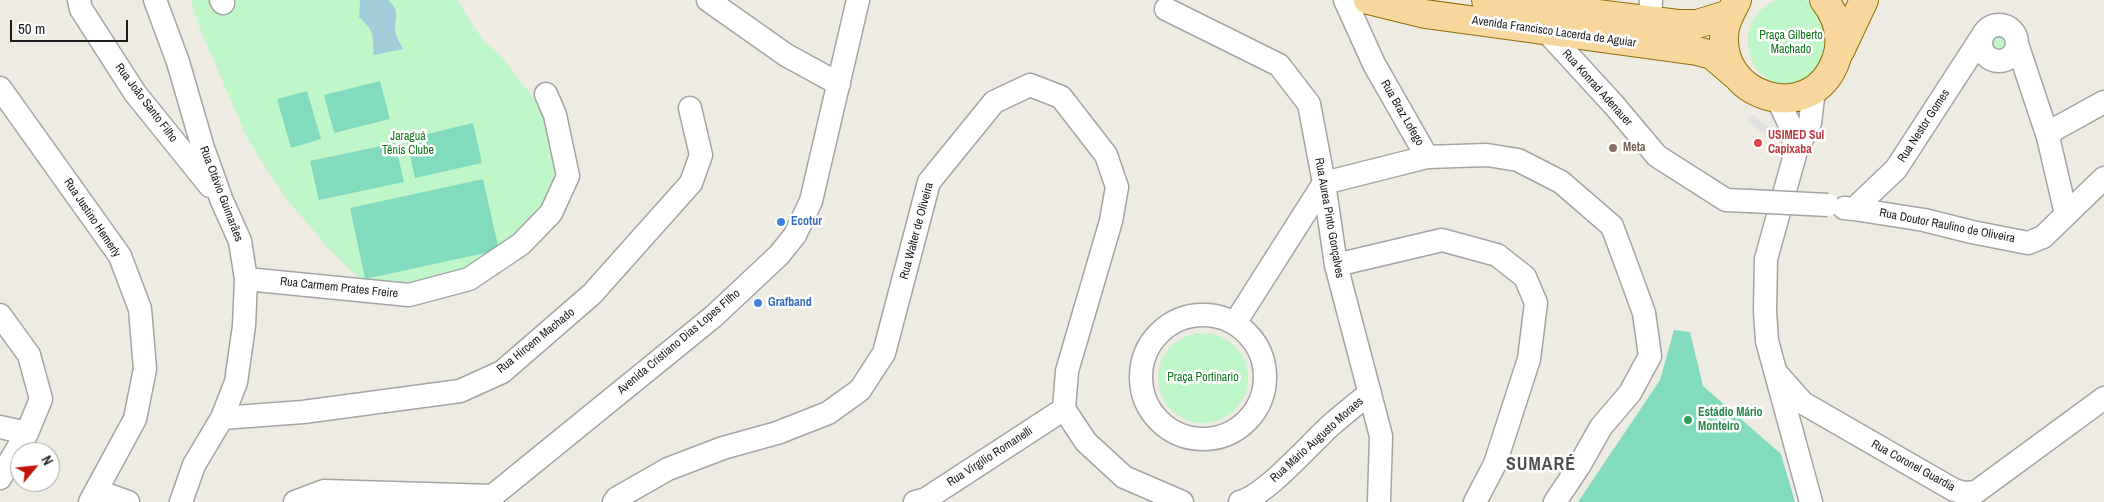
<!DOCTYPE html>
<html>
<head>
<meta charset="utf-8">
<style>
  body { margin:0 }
  #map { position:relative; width:2104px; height:502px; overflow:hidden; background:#eeebe3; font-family:"Archivo Narrow",sans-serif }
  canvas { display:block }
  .north { position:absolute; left:10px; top:442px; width:50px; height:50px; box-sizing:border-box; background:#fff; border:1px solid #a5a5a5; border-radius:50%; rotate:62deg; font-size:14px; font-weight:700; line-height:20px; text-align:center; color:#1d1d1d }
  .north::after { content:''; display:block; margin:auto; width:18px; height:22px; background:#c31207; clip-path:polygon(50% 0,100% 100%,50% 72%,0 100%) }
  .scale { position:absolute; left:10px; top:20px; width:118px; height:22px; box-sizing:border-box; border:2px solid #1d1d1d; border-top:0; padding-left:6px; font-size:15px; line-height:18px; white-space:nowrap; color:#1d1d1d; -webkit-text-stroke:4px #fff; paint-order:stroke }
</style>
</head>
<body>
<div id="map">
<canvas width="2104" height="502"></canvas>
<div class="north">N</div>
<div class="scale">50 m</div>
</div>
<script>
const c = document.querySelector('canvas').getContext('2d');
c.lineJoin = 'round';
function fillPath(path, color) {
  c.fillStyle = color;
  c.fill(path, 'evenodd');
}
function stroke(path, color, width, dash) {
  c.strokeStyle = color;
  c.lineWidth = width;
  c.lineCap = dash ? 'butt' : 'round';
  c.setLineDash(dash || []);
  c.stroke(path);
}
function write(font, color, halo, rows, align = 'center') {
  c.font = font + ' "Archivo Narrow",sans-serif';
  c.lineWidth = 5;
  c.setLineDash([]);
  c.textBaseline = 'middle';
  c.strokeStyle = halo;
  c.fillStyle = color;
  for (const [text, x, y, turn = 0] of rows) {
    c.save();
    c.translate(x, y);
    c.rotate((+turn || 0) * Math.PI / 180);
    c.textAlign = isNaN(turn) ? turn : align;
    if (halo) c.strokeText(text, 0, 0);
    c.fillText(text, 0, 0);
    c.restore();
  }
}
fillPath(new Path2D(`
  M191 0H457L482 39 502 57 536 101 549 129 557 177 548 198 521 232 461 271 411 285 365 284 329 249 285 197 248 140 200 29Z
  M1777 0H1804L1820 8 1834 50 1806 83C1798 84 1789 86 1782 85 1750 79 1737 37 1758 13 1763 7 1770 3 1777 0Z
  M1988 43a12 12 0 1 1 24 0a12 12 0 1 1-24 0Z
  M1158 378a45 45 0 1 1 90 0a45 45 0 1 1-90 0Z`), '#c0f7c8');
fillPath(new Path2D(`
  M380 81 390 119 334 133 324 95Z
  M307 91 321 139 291 148 277 99Z
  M473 123 482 163 415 178 406 139Z
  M395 143 404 182 319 200 310 161Z
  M483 179 499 250 365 279 350 208Z
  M1674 330 1690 332 1703 386 1781 454 1795 502H1578L1660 380Z`), '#83dbbe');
fillPath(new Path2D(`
  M1752 114 1773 130 1768 137 1746 121Z`), '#e1e1e1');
fillPath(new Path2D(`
  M360 0H388C403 14 392 19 396 34 397 39 401 44 403 49L374 55C372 36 376 32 359 17Z`), '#a4cbda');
const minor = new Path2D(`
  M79 0 81 9 135 93 210 186
  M155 0 178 62 203 148 222 201 240 241 246 279 244 326 236 382 222 418 194 465 181 502
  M221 0 223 3
  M708 0 786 55 839 84
  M1166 9 1279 65 1309 104 1324 183 1336 265 1381 436 1379 502
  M1650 20 1651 0
  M1981 43a18 18 0 1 1 36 0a18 18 0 1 1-36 0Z
  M1546 31 1614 105 1657 156 1726 200 1749 201
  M2017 44 2048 137 2066 214
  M0 88 120 256 140 309 145 369 135 419 90 502
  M1777 98 1789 123 1796 151
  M2048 137 2055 129 2104 102
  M1427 157 1487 155 1518 160 1561 182 1612 226 1628 269 1644 313 1650 356 1630 393 1601 427 1579 466 1555 502
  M1844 208 1854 209 1896 169 1981 38
  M1854 209 1924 220 1972 232 2028 243 2043 237 2104 178
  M1336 265 1442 240 1497 255 1525 277 1536 303 1529 359 1495 464 1475 502
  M246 279 409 295 469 279 521 244 551 213 568 176 555 115 546 94
  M1141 377a62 62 0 1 1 124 0a62 62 0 1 1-124 0Z
  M0 315 29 355 41 399 27 433 0 478
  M1235 323 1324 183 1427 157 1374 64 1345 0
  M1779 376 1803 403 1954 490 1965 493 1976 492 2104 398
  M1064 409 1086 442 1124 477 1182 502
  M222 418 303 412 460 391 502 372 592 294 691 183 701 155 690 108
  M0 427 27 433
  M98 491 128 502
  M295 502 324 491 492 496
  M485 502 714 316 779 255 795 235 811 201 858 0
  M614 502 617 498 668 469 723 448 777 433 828 413 860 390 884 353 929 182 994 102 1030 85 1061 97 1106 155 1117 187 1111 221 1067 371 1064 409
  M915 502 926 499 1064 409
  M1240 502C1265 496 1310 444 1331 425 1344 414 1357 403 1370 393
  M1811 502 1767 341 1765 311 1766 259 1796 151 1810 123 1814 90`);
const major = new Path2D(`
  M1368 0 1425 14 1697 51 1712 55 1734 74
  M1486 0 1678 24H1697L1730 14
  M1737 0C1733 9 1727 18 1725 28 1713 98 1812 128 1836 60 1844 38 1838 18 1824 0
  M1840 51 1864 0`);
stroke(minor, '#a4a4a4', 25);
stroke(major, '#916b05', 30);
stroke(minor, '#fff', 22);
stroke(major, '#f8d79d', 28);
const minorBridge = new Path2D(`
  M1749 201 1828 205`);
stroke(minorBridge, '#a4a4a4', 25, []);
stroke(minorBridge, '#fff', 22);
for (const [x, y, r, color] of [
  [1758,143,5,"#e0444e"],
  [1613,148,5,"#8d6e63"],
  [781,222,5,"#3f7fe0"],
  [758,303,5,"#3f7fe0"],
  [1688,420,5,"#2e9e5b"]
]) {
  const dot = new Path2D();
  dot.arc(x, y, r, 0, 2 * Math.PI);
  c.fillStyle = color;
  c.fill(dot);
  stroke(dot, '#fff', 2);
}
write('12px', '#1d1d1d', '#fff', [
  ["Avenida Francisco Lacerda de Aguiar",1554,32,8],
  ["Rua Konrad Adenauer",1597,88,48],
  ["Rua João Santo Filho",146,103,53],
  ["Rua Braz Lofego",1402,113,60],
  ["Rua Nestor Gomes",1924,126,-57],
  ["Rua Otávio Guimarães",221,194,69],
  ["Rua Justino Hemerly",92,218,56],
  ["Rua Aurea Pinto Gonçalves",1329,218,80],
  ["Rua Doutor Raulino de Oliveira",1947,226,11],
  ["Rua Walter de Oliveira",917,231,-75],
  ["Rua Carmem Prates Freire",339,288,6],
  ["Rua Hircem Machado",536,341,-39],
  ["Avenida Cristiano Dias Lopes Filho",679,342,-40],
  ["Rua Mário Augusto Moraes",1317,440,-42],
  ["Rua Virgilio Romanelli",990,457,-33],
  ["Rua Coronel Guardia",1913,466,29]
]);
write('12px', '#0f771e', '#fff', [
  ["Praça Gilberto",1791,36],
  ["Machado",1791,50],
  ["Jaraguá",408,137],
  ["Tênis Clube",408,151],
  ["Praça Portinario",1203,378]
]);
write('bold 12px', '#be3a42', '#fff', [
  ["USIMED Sul",1768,136],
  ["Capixaba",1768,150]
], 'left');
write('bold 12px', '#785e54', '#fff', [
  ["Meta",1623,148]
], 'left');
write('bold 12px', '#366cbe', '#fff', [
  ["Ecotur",791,222],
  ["Grafband",768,303]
], 'left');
write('bold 12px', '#27864d', '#fff', [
  ["Estádio Mário",1698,413],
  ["Monteiro",1698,427]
], 'left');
c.letterSpacing = '1px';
write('bold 18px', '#505050', '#fff', [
  ["SUMARÉ",1541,465]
]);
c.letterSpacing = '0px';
</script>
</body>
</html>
